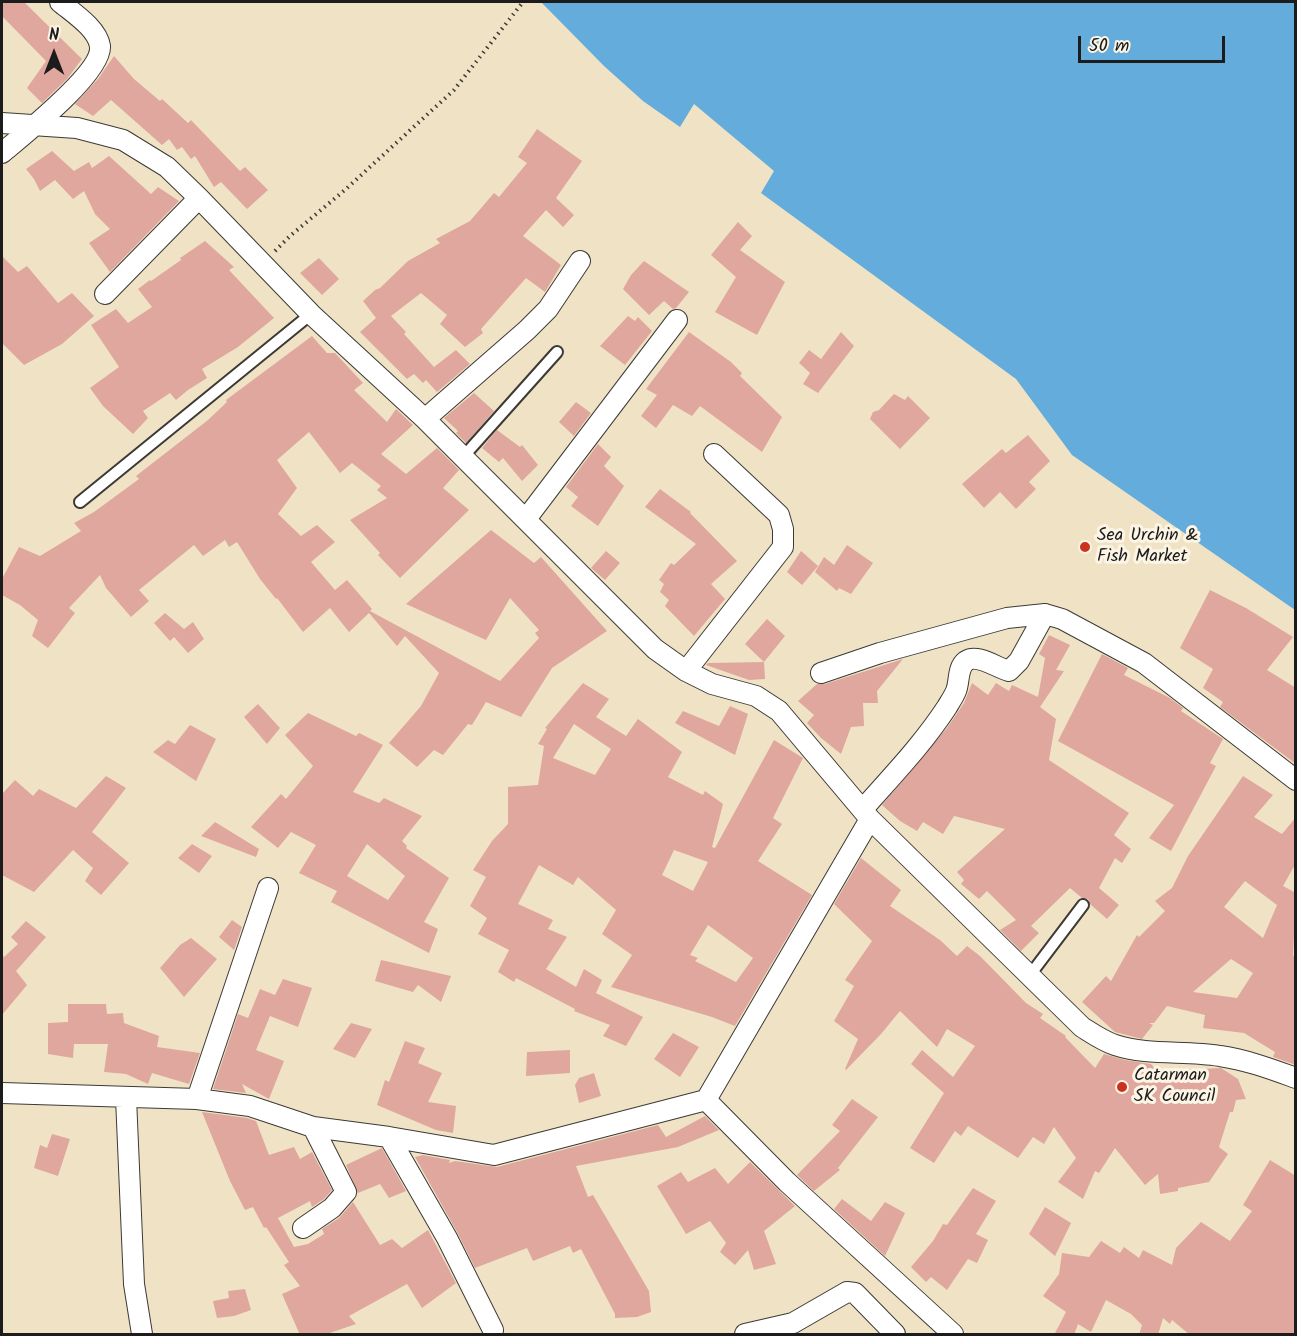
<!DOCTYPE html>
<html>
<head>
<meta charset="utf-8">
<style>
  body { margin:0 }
  #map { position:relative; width:1297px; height:1336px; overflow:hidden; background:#f0e3c5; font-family:Kalam,sans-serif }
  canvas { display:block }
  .frame { position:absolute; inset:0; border:3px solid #1c1c1c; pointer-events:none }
  .north { position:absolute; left:24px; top:24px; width:60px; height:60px; -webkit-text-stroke:4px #fcf5e5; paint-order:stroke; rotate:0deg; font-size:16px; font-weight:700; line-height:24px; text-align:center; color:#1c1c1c }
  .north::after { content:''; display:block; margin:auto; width:21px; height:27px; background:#1c1c1c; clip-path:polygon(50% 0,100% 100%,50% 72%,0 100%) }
  .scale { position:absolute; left:1078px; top:36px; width:147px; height:27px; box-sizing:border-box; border:3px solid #1c1c1c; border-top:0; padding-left:8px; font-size:18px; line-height:21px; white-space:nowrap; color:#1c1c1c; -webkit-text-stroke:4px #fcf5e5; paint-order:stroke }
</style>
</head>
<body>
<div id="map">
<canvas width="1297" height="1336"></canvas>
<div class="frame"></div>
<div class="north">N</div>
<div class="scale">50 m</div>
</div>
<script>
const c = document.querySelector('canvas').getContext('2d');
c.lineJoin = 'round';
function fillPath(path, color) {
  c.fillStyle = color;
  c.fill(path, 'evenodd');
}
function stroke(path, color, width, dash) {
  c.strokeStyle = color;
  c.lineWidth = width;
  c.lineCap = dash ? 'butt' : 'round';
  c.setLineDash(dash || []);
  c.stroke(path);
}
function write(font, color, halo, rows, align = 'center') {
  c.font = font + ' Kalam,sans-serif';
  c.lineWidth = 6;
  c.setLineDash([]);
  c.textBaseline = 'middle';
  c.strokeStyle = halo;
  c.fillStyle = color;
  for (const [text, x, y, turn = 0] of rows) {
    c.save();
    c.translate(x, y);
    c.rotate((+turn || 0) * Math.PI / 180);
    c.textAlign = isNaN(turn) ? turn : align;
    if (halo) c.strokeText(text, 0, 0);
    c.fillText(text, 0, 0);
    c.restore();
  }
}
fillPath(new Path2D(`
  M541 2H1295V610L1072 455 1016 379 761 193 774 171 694 104 680 127 643 101 604 66Z`), '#63acdb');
fillPath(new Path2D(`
  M2 2H24L82 59 67 79 42 103 27 88 46 61 2 16Z
  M114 56 134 79 160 101 162 99 188 123 191 120 240 171 245 167 268 190 247 209 221 182 214 187 195 156 191 159 182 147 177 150 169 139 162 145 111 100 93 116 75 104 98 79Z
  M537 129 582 161 556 198 574 215 563 227 546 210 523 236 561 265 545 292 526 278 481 329 483 333 465 347 440 324 447 315 421 293 391 316 406 332 404 334 434 367 456 350 470 364 437 392 426 380 423 383 414 374 407 379 360 332 376 318 363 301 375 290 380 288 408 261 440 243 436 239 470 221 494 193 499 197 527 163 518 157Z
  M52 151 74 171 89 162 92 168 109 156 151 194 158 187 179 201 110 272 89 243 110 229 95 214 84 191 73 199 55 180 40 191 34 179 26 169Z
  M738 222 752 236 740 250 785 282 757 335 715 312 736 277 711 255Z
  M205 241 234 267 229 270 274 318 238 347 202 369 207 378 188 390 176 400 170 393 143 411 148 418 133 434 103 406 90 388 119 367 91 325 116 309 128 323 152 307 138 289 150 280 151 281 181 260 180 258Z
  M2 256 18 272 27 266 58 303 72 293 94 316 62 344 24 365 2 343Z
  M319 258 339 279 322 295 300 273Z
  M644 261 689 292 676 308 673 309 664 301 649 315 623 289 631 275Z
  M628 316 635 321 638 317 652 331 625 365 600 346Z
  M689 332 731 362 742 373 740 376 782 417 762 452 700 406 692 416 673 405 656 428 641 416 657 395 646 389Z
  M841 332 854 346 818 393 803 384 810 373 799 363 809 350 821 359Z
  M312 336 327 353H335L363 383 354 390 387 422 396 409 413 425 381 454 406 474 437 448 459 470 443 488 469 510 400 578 378 555 380 553 350 520 387 498 377 490 381 486 352 463 340 473 309 432 277 460 297 488 278 514 301 536 317 525 335 542 311 562 335 590 347 580 372 609 370 611 500 681 539 638 535 633 539 630 510 598 486 640 406 604 491 530 534 563 541 557 607 631 552 668 521 717 486 702 472 725 468 724 443 755 434 750 417 767 389 743 421 706 439 673 405 636 397 646 369 613 349 632 330 608 303 632 277 598 276 599 260 579 237 542 229 547 225 540 203 556 194 545 139 590 149 601 131 617 106 588 100 575 69 608 75 613 48 648 32 636 38 620 20 605 2 595V579L19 547 40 556 81 531 74 523 94 512 139 479 136 476 208 420 227 402 226 400Z
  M474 393 494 411 466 443 456 433 458 431 444 418Z
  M894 394 905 400 908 396 930 418 900 449 870 419 873 412 879 410Z
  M576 402 591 413 574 436 559 422Z
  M497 430 520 447 522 445 538 465 522 481 503 458 499 462 482 448Z
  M1028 435 1050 461 1029 482 1036 489 1016 509 1000 492 984 508 962 484 1002 449 1006 453Z
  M598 444 611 457 604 466 624 486 598 526 571 506 578 497 566 487Z
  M660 489 691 512 690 513 737 561 711 584 725 599 694 636 665 606 669 600 660 592 664 584 659 580 671 563 674 565 696 544 645 507Z
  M847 545 873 563 851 594 839 588 837 591 815 572 824 557 834 565Z
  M606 551 620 563 605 580 591 568Z
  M801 551 818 566 802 585 787 572Z
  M1210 590 1246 608 1293 637 1267 670 1296 688V764L1220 707 1223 702 1203 688 1213 669 1180 648Z
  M165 613 184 629 193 622 204 639 188 653 174 637 170 641 154 623Z
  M767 619 785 636 764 662 745 644Z
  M1049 635 1070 645 1056 670 1064 671 1040 707 1056 719 1049 760 1129 813 1114 835 1131 849 1122 863 1115 858 1099 888 1119 905 1107 919 1090 904 1088 899 1082 898 1070 888 1031 926 1039 933 1021 951 1000 930 1016 920 987 891 979 899 961 884 964 880 957 872 1005 829 954 816 943 834 923 822 917 831 900 821 882 805 947 728 964 703 972 683 988 695 996 683 1009 691 1012 685 1038 697 1045 658 1039 654Z
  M1102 654 1128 668 1124 675 1170 698 1183 708 1181 711 1223 739 1210 763 1216 766 1171 851 1149 838 1174 805 1058 741Z
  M903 659 877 691 878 703H863L864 726 851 727 841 754 821 738 807 723 814 715 798 701 817 684H825Z
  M764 662 765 679 749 680 706 665 708 663Z
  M583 683 609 699 596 717 626 736 638 719 682 752 668 777 703 795 705 791 723 804 712 847 715 848 774 740 803 758 773 818 782 824 758 861 812 895 735 1026 712 1017 611 987 632 955 602 934 616 910 578 877 573 885 539 865 518 904 553 920 548 929 567 937 546 969 576 987 584 969 602 980 596 993 643 1017 626 1046 603 1036 610 1025 574 1011 575 1009 516 978 514 982 498 972 509 950 478 934 487 918 470 906 486 877 473 870 492 841 508 824V787L538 785 544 746 538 744 547 729 545 728ZM574 724 611 749 595 775 553 758ZM674 850 708 862 693 891 662 875ZM708 925 753 958 736 982 695 961 698 958 690 955Z
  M258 704 280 728 267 744 244 717Z
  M730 706 748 714 735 755 675 723 683 711 719 726Z
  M308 713 356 736 359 733 383 745 353 792 379 803 384 798 422 816 402 841 407 846 406 848 449 878 424 922 438 929 429 953 331 902 337 891 299 873 316 845 291 832 278 848 251 827 281 794 286 799 313 766 285 735ZM367 844 405 876 388 900 347 876Z
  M190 725 216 739 196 781 153 752 168 740 175 744Z
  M106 776 126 788 92 832 129 863 101 895 85 881 93 868 73 850 34 892 2 875V794L15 780 33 796 39 789 76 808Z
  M1243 776 1273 795 1254 817 1282 834 1296 817V863L1283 886 1296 893 1293 956 1296 957V1065L1273 1057 1275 1052 1244 1033 1203 1028 1205 1015 1167 1006 1154 1023H1149L1153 1025 1142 1039 1115 1032 1082 1002 1106 976 1111 981 1137 935 1139 937 1165 911 1155 901 1172 888 1188 856ZM1245 881 1277 905 1263 938 1224 907ZM1231 959 1253 973 1237 998 1193 992Z
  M215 822 259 849 256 857 201 836Z
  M192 844 212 856 199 873 178 858Z
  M861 858 901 890 890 906 940 940 957 956 967 946 980 956 1026 1003 1043 1014 1040 1018 1066 1036 1065 1037 1095 1068 1104 1054 1125 1060 1151 1064 1157 1071 1221 1068 1238 1079 1246 1099 1236 1100 1233 1112H1230L1219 1147 1228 1154 1209 1182 1178 1188V1191L1160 1194 1158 1174 1145 1185 1115 1148 1099 1173 1095 1171 1083 1199 1058 1182 1076 1158 1054 1127 1044 1144 1033 1137 1018 1158 968 1126 961 1136 955 1131 934 1163 910 1148 944 1093 911 1064 922 1050 953 1077 975 1046 947 1029 937 1047 900 1011 881 1034 846 1070 845 1069 858 1039 834 1021 854 986 845 980 872 941 834 904Z
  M232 920 242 927 234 950 219 937Z
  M26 921 46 937 16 971 27 985 2 1015V955L4 957 18 944 11 937Z
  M191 938 217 959 184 997 160 968 180 945Z
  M381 960 451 976 441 1002 418 985 413 992 375 981Z
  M283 979 312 988 298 1027 270 1016 256 1050 284 1061 269 1099 242 1084 246 1093 213 1089 238 1014 248 1018 260 989 275 995Z
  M68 1004H106L107 1014 123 1013 124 1023 159 1036 157 1047 200 1053 189 1084 152 1073 148 1084 126 1074 104 1072 108 1044H74L73 1058 48 1054V1023L68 1022Z
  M351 1023 372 1029 355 1058 333 1049Z
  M673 1033 699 1047 680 1077 654 1059Z
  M405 1041 425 1048 418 1063 442 1073 428 1102 456 1106 453 1133 436 1130 377 1105 385 1080 389 1082Z
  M570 1050V1073L526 1076 527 1052Z
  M594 1073 601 1096 579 1103 575 1085 579 1078Z
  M852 1099 878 1117 838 1168 840 1170 814 1191 797 1175 840 1131 832 1125Z
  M202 1112 247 1118 256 1121 269 1155 294 1147 300 1159 312 1152 332 1190 324 1199 312 1207 310 1201 278 1218 294 1247 308 1244 324 1234 322 1229 339 1218 353 1202 380 1245 392 1239 402 1248 428 1230 456 1283 422 1308 407 1284 349 1316 356 1324 324 1335H300L282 1294 300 1286 284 1265 289 1262 266 1227 264 1228 253 1207 245 1210 230 1181Z
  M705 1116 719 1130 678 1147 576 1166 588 1197 593 1195 649 1291 651 1312 637 1317 615 1318V1314L581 1249 573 1253 570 1246 533 1261 527 1248 475 1268 457 1232 415 1157 423 1155 450 1160 449 1163 455 1161 497 1167 658 1125 666 1137Z
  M52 1134 70 1139 58 1176 34 1168 40 1145 47 1148Z
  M382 1148 406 1191 389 1198 380 1184 358 1193 346 1165Z
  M1270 1160 1296 1176V1335H1190L1172 1320 1170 1324 1163 1318 1158 1335H1139L1142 1325 1131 1314 1106 1300 1091 1332 1078 1324 1074 1335H1054L1066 1312 1043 1296 1059 1274 1062 1253 1089 1257 1101 1241 1120 1253 1124 1247 1139 1258 1143 1250 1172 1265 1176 1248 1201 1222 1230 1241 1252 1211 1243 1205Z
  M750 1162 795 1206 764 1231 776 1264 754 1270 748 1250 735 1265 720 1252 726 1243 710 1221 686 1234 657 1186 681 1172 688 1182 715 1168 728 1184Z
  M973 1188 996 1201 976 1234 988 1240 977 1263 968 1259 947 1290 931 1277 926 1282 911 1267 933 1241 943 1224 947 1225Z
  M842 1199 871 1221 885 1202 905 1213 885 1256 834 1209Z
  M1045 1207 1071 1223 1055 1256 1029 1234Z
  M245 1289 251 1310 234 1316 217 1318 213 1301 229 1298 228 1291Z`), '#dfa79e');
const service = new Path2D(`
  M463 457 557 352
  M80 502 311 314
  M1030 975 1083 905`);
const minor = new Path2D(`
  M2 123 77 128 123 140 167 167 199 198 311 314 425 419 655 649 686 671 712 684 756 696 779 711 870 819 1082 1027C1093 1034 1103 1041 1115 1045 1148 1056 1186 1050 1220 1056 1247 1060 1271 1069 1296 1078
  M2 153C22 136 103 72 100 46 97 28 73 13 60 2
  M105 294 199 198
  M425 419 527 330 548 309 580 261
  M526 519 677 320
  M686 671 783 547V529L779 515 714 454
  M821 673 880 653 1007 618 1045 614 1062 619 1144 663 1296 780
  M863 809C892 776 923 744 947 707 950 702 954 696 956 691 960 681 957 668 966 661 977 653 997 668 1009 671L1019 661 1045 614
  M2 1093 197 1099 250 1106 313 1127 389 1137 494 1155 706 1100 870 819
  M126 1098 134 1284 142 1334
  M197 1099 268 888
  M706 1100 787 1182 953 1334
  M389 1137 447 1238 493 1330
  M303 1228 332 1208 346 1192 313 1127
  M745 1334 793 1323 847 1292 855 1293 895 1334`);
stroke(service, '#3c3a35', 14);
stroke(minor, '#3c3a35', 22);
stroke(new Path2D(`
  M275 251 290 236 346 189 454 90 523 2`), '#3c3a35', 4, [1.5, 4.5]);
stroke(service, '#fff', 10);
stroke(minor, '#fff', 20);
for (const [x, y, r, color] of [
  [1085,547,6,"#c8321e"],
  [1122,1087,6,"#c8321e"]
]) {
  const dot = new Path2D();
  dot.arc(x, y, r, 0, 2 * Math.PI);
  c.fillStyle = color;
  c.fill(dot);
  stroke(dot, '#fcf5e5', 2);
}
write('18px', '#1c1c1c', '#fcf5e5', [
  ["Sea Urchin &",1097,537],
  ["Fish Market",1097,558],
  ["Catarman",1134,1077],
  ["SK Council",1134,1098]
], 'left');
</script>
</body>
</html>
